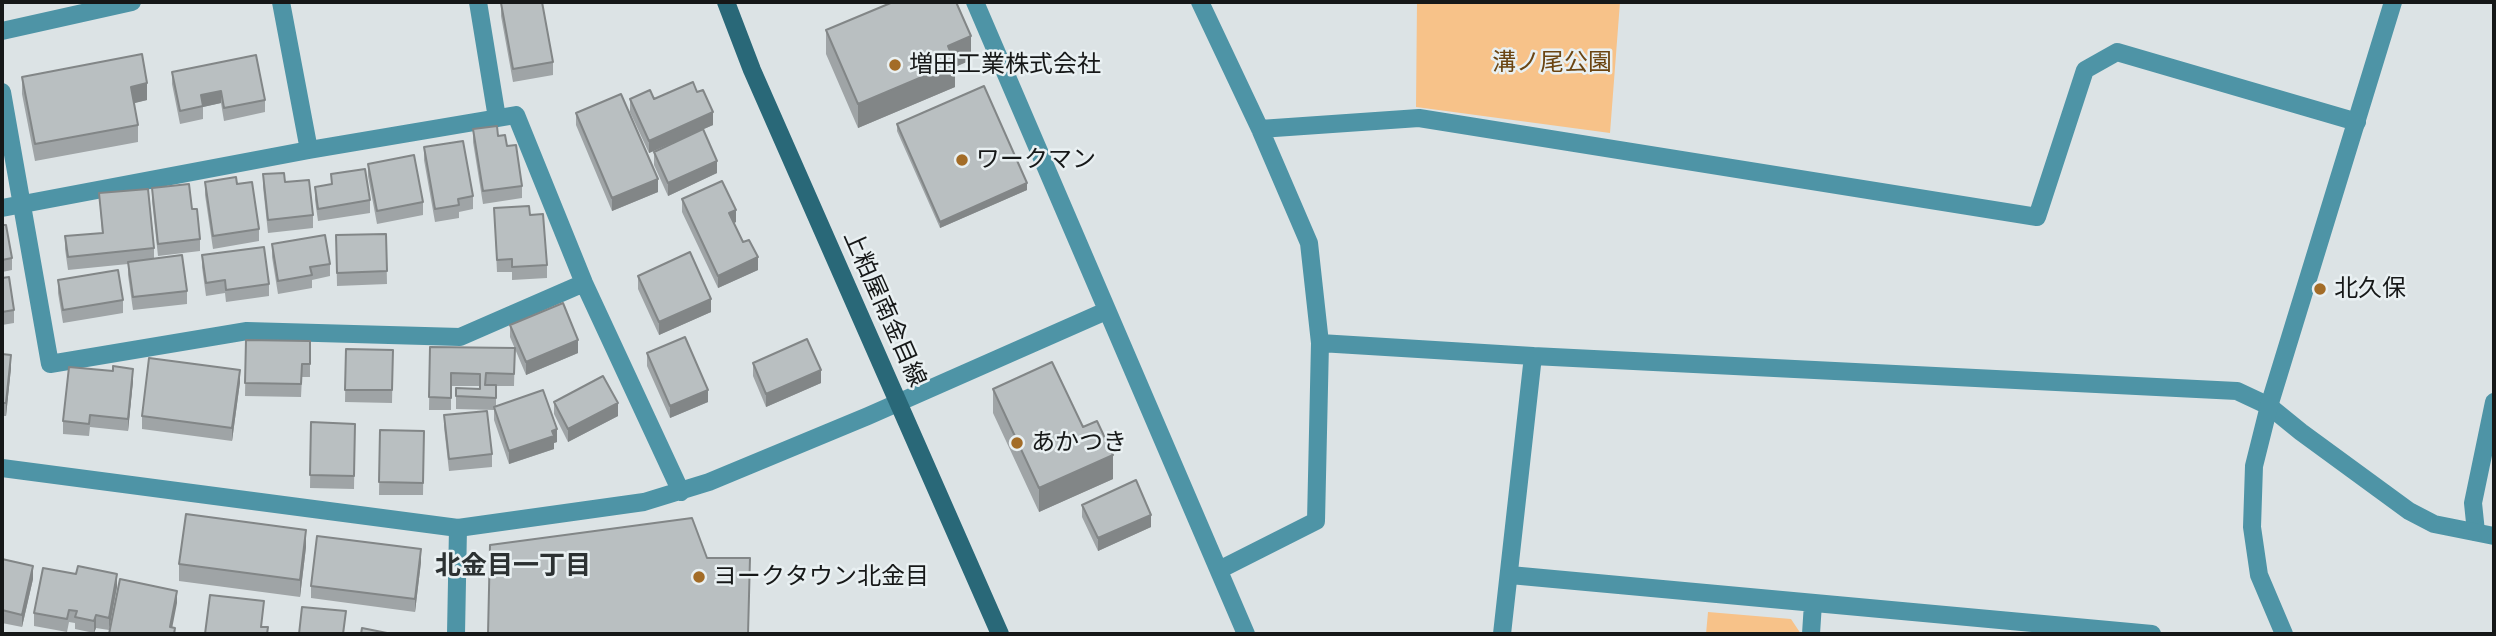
<!DOCTYPE html>
<html>
<head>
<meta charset="utf-8">
<style>
  body { margin:0 }
  #map { position:relative; width:2496px; height:636px; overflow:hidden; background:#dce3e5; font-family:Helvetica,sans-serif }
  canvas { display:block }
  .frame { position:absolute; inset:0; border:4px solid #161818; pointer-events:none }
</style>
</head>
<body>
<div id="map">
<canvas width="2496" height="636"></canvas>
<div class="frame"></div>
</div>
<script>
const c = document.querySelector('canvas').getContext('2d');
c.lineJoin = 'round';
function fillPath(path, color) {
  c.fillStyle = color;
  c.fill(path, 'evenodd');
}
function stroke(path, color, width, dash) {
  c.strokeStyle = color;
  c.lineWidth = width;
  c.lineCap = dash ? 'butt' : 'round';
  c.setLineDash(dash || []);
  c.stroke(path);
}
function write(font, color, halo, rows, align = 'center') {
  c.font = font + ' Helvetica,"Noto Sans JP",sans-serif';
  c.lineWidth = 5;
  c.setLineDash([]);
  c.textBaseline = 'middle';
  c.strokeStyle = halo;
  c.fillStyle = color;
  for (const [text, x, y, turn = 0] of rows) {
    c.save();
    c.translate(x, y);
    c.rotate((+turn || 0) * Math.PI / 180);
    c.textAlign = isNaN(turn) ? turn : align;
    if (halo) c.strokeText(text, 0, 0);
    c.fillText(text, 0, 0);
    c.restore();
  }
}
fillPath(new Path2D(`
  M1417 2H1620L1610 133 1416 107Z
  M1708 612 1791 619 1801 634H1706Z`), '#f7c289');
stroke(new Path2D(`
  M2476 532 2473 503 2494 402`), '#4e94a6', 18);
stroke(new Path2D(`
  M281 2 309 150
  M478 2 497 118
  M975 2 1246 634
  M1200 2 1260 129 1309 243 1320 343 1316 521 1219 570
  M2 31 132 2
  M2 92 50 364 247 331 460 337 584 283
  M1260 129 1419 118 2037 217 2085 70 2117 52 2357 122
  M2 208 309 150 516 115 584 283 681 492
  M1320 343 1533 356 2237 391 2269 406 2301 432 2409 511 2434 524 2494 536
  M2 468 458 528 644 502 709 482 868 416 1106 311
  M1510 575 2152 634
  M456 634 458 528
  M1502 634 1533 356
  M1811 634 1813 603`), '#4e94a6', 18);
stroke(new Path2D(`
  M2284 634 2259 575 2252 527 2254 466 2269 406 2393 2`), '#4e94a6', 18);
stroke(new Path2D(`
  M726 2 752 70 1000 634`), '#296878', 18);
fillPath(new Path2D(`
  M501 3 553 62V75L513 82 501 16Z
  M826 30 971 60 955 67V87L858 128 826 54Z
  M172 72 265 100V112L224 121 221 103 203 107V119L180 124 172 84Z
  M22 77 147 100 134 103 138 125V142L35 161 22 94Z
  M630 99H654L713 125 649 153 630 112Z
  M576 113 658 192 612 211 576 125Z
  M897 124 1027 190 940 228 897 131Z
  M473 129 498 136 507 146 522 186V198L483 204 473 142Z
  M424 147 473 196V209L459 212V218L435 222 424 160Z
  M654 152 717 173 668 196 654 165Z
  M368 164 423 202V215L377 224 368 176Z
  M263 174 285 182 313 215V228L268 233 263 187Z
  M331 174 370 200V213L318 221 315 200V187L331 185Z
  M205 182 237 184 259 229V241L213 249 205 195Z
  M152 188 200 239V251L158 256 152 201Z
  M99 193 154 248V259L187 291V304L133 310 128 275V264L68 270 65 249V236L102 233Z
  M682 199 736 222 734 223 758 270 718 288 682 212Z
  M494 208 530 215 547 265V278L512 280V272H497Z
  M2 225 12 258V270L2 272Z
  M386 234 387 284 337 286 336 235Z
  M272 244 330 264V276L312 280V288L278 294 272 257Z
  M202 255 269 284V296L226 302 225 293 206 296 202 267Z
  M638 276 711 312 659 335 638 289Z
  M2 278 14 310V323L2 325Z
  M58 280 123 300V313L63 323 58 293Z
  M510 325 578 353 526 375 510 337Z
  M246 340 310 341V377H302L301 397 245 396Z
  M430 347 515 348 514 386H496V406L557 442 554 443V449L509 464 494 420V410L456 409V388L480 389V386H451V410H429Z
  M346 349 393 350 392 403 345 402Z
  M647 353 708 402 670 418 647 366Z
  M2 354 11 368 6 416H2Z
  M753 363 821 383 766 407 753 376Z
  M133 381 128 431 90 427 89 436 63 434V421Z
  M240 382 232 441 142 429V416Z
  M993 389 1113 479 1039 512 993 413Z
  M554 402 618 416 568 442 554 414Z
  M444 415 492 454V467L449 471 444 427Z
  M311 422 355 424 354 489 310 488Z
  M380 430 424 431 423 495H379Z
  M1082 505 1151 527 1098 551 1082 517Z
  M306 547 300 597 179 581V564Z
  M2 559 33 579 22 627 2 623Z
  M421 562 415 612 311 598V586Z
  M117 587 109 630 96 628 94 633 75 629V623L69 622 67 632 34 626V613Z`), '#9fa4a6');
fillPath(new Path2D(`
  M971 36V60L955 67V87L858 128V104L948 46Z
  M147 83V100L131 104V87Z
  M221 91V103L203 107 201 95Z
  M713 112V125L649 153V141Z
  M717 161V173L668 196V183Z
  M658 179V192L612 211V198Z
  M1027 183V190L940 228V222Z
  M736 210V222L729 225V213Z
  M758 257V270L718 288V276Z
  M711 299V312L659 335V322Z
  M578 340V353L526 375V362Z
  M11 355V368L6 416V403Z
  M133 369V381L128 431V419Z
  M240 370V382L232 441V428Z
  M821 370V383L766 407V394Z
  M708 390V402L670 418V406Z
  M618 403V416L568 442V429Z
  M557 429V442L554 443V449L509 464V451Z
  M1113 455V479L1039 512V488Z
  M1151 515V527L1098 551V538Z
  M306 530V547L300 597V580Z
  M421 549V562L415 612V599Z
  M33 566V579L22 627V615Z
  M117 574V587L109 630V618Z
  M177 591V603L171 634 170 627Z
  M96 615V628L94 633V621Z`), '#828687');
const building = new Path2D(`
  M509 2H542L553 62 513 69 501 3Z
  M893 2H956L971 36 948 46 955 63 858 104 826 30Z
  M142 54 147 83 131 87 138 125 35 144 22 77Z
  M256 55 265 100 224 108 221 91 201 95 203 106 180 111 172 72Z
  M693 82 697 92 703 90 713 112 649 141 630 99 650 90 654 99Z
  M984 86 1027 183 940 222 897 124Z
  M621 94 658 179 612 198 576 113Z
  M497 126 498 136 505 135 507 146 516 145 522 186 483 191 473 129Z
  M703 129 717 161 668 183 654 152Z
  M463 141 473 196 458 199 459 205 435 209 424 147Z
  M414 155 423 202 377 211 368 164Z
  M365 169 370 200 318 209 315 187 332 184 331 174Z
  M284 173 285 182 309 180 313 215 268 220 263 174Z
  M236 177 237 184 252 182 259 229 213 236 205 182Z
  M722 181 736 210 729 213 743 242 749 240 758 257 718 276 682 199Z
  M189 184 192 209H197L200 239 158 244 152 188Z
  M148 189 154 248 68 257 65 236 103 233 99 193Z
  M529 206 530 215 543 214 547 265 512 267V259L497 260 494 208Z
  M2 225H6L12 258 2 260Z
  M386 234 387 271 337 273 336 235Z
  M325 235 330 264 310 267 312 275 278 281 272 244Z
  M264 247 269 284 226 290 225 280 206 283 202 255Z
  M690 252 711 299 659 322 638 276Z
  M182 255 187 291 133 297 128 262Z
  M118 270 123 300 63 310 58 280Z
  M9 277 14 310 2 312V278Z
  M563 303 578 340 526 362 510 325Z
  M685 337 708 390 670 406 647 353Z
  M807 339 821 370 766 394 753 363Z
  M246 340 310 341V364H302L301 384 245 383Z
  M430 347 515 348 514 374 486 373 485 385H496V398L456 396V388L480 389V374L451 373V398L429 397Z
  M346 349 393 350 392 390H345Z
  M2 354 11 355 6 403H2Z
  M149 358 240 370 232 428 142 416Z
  M1052 362 1083 427 1097 421 1113 455 1039 488 993 389Z
  M113 366 133 369 128 419 90 415 89 424 63 421 69 367 113 371Z
  M603 376 618 403 568 429 554 402Z
  M543 390 557 429 552 431 554 436 509 451 494 407Z
  M487 411 492 454 449 459 444 415Z
  M311 422 355 424 354 476 310 475Z
  M380 430 424 431 423 483 379 482Z
  M1136 480 1151 515 1098 538 1082 505Z
  M186 514 306 530 300 580 179 564Z
  M692 518 707 558H750L748 634H488L490 545Z
  M317 536 421 549 415 599 311 586Z
  M2 559 33 566 22 615 2 610Z
  M78 566 117 574 109 618 96 615 94 621 75 617 77 611 69 610 67 619 34 613 43 568 76 574Z
  M120 579 177 591 170 627 175 628 174 634H109Z
  M210 595 264 601 261 627H268L267 634H205Z
  M302 607 346 611 343 634H299Z
  M362 628 392 634H361Z`);
fillPath(building, '#b9bfc1');
stroke(building, '#828687', 2);
for (const [x, y, r, color] of [
  [895,65,7,"#a36c27"],
  [962,160,7,"#a36c27"],
  [2320,289,7,"#a36c27"],
  [1017,443,7,"#a36c27"],
  [699,577,7,"#a36c27"]
]) {
  const dot = new Path2D();
  dot.arc(x, y, r, 0, 2 * Math.PI);
  c.fillStyle = color;
  c.fill(dot);
  stroke(dot, '#e9f0f2', 2.5);
}
write('24px', '#6b4512', '#e9f0f2', [
  ["溝ノ尾公園",1552,63]
]);
write('24px', '#161818', '#e9f0f2', [
  ["増田工業株式会社",909,65],
  ["ワークマン",976,160],
  ["北久保",2334,289],
  ["あかつき",1031,443],
  ["ヨークタウン北金目",713,577]
], 'left');
write('24px', '#161818', '#e9f0f2', [
  ["上粕屋南金目線",884,309,66]
]);
write('bold 26px', '#2c3132', '#e9f0f2', [
  ["北金目一丁目",513,567]
]);
</script>
</body>
</html>
